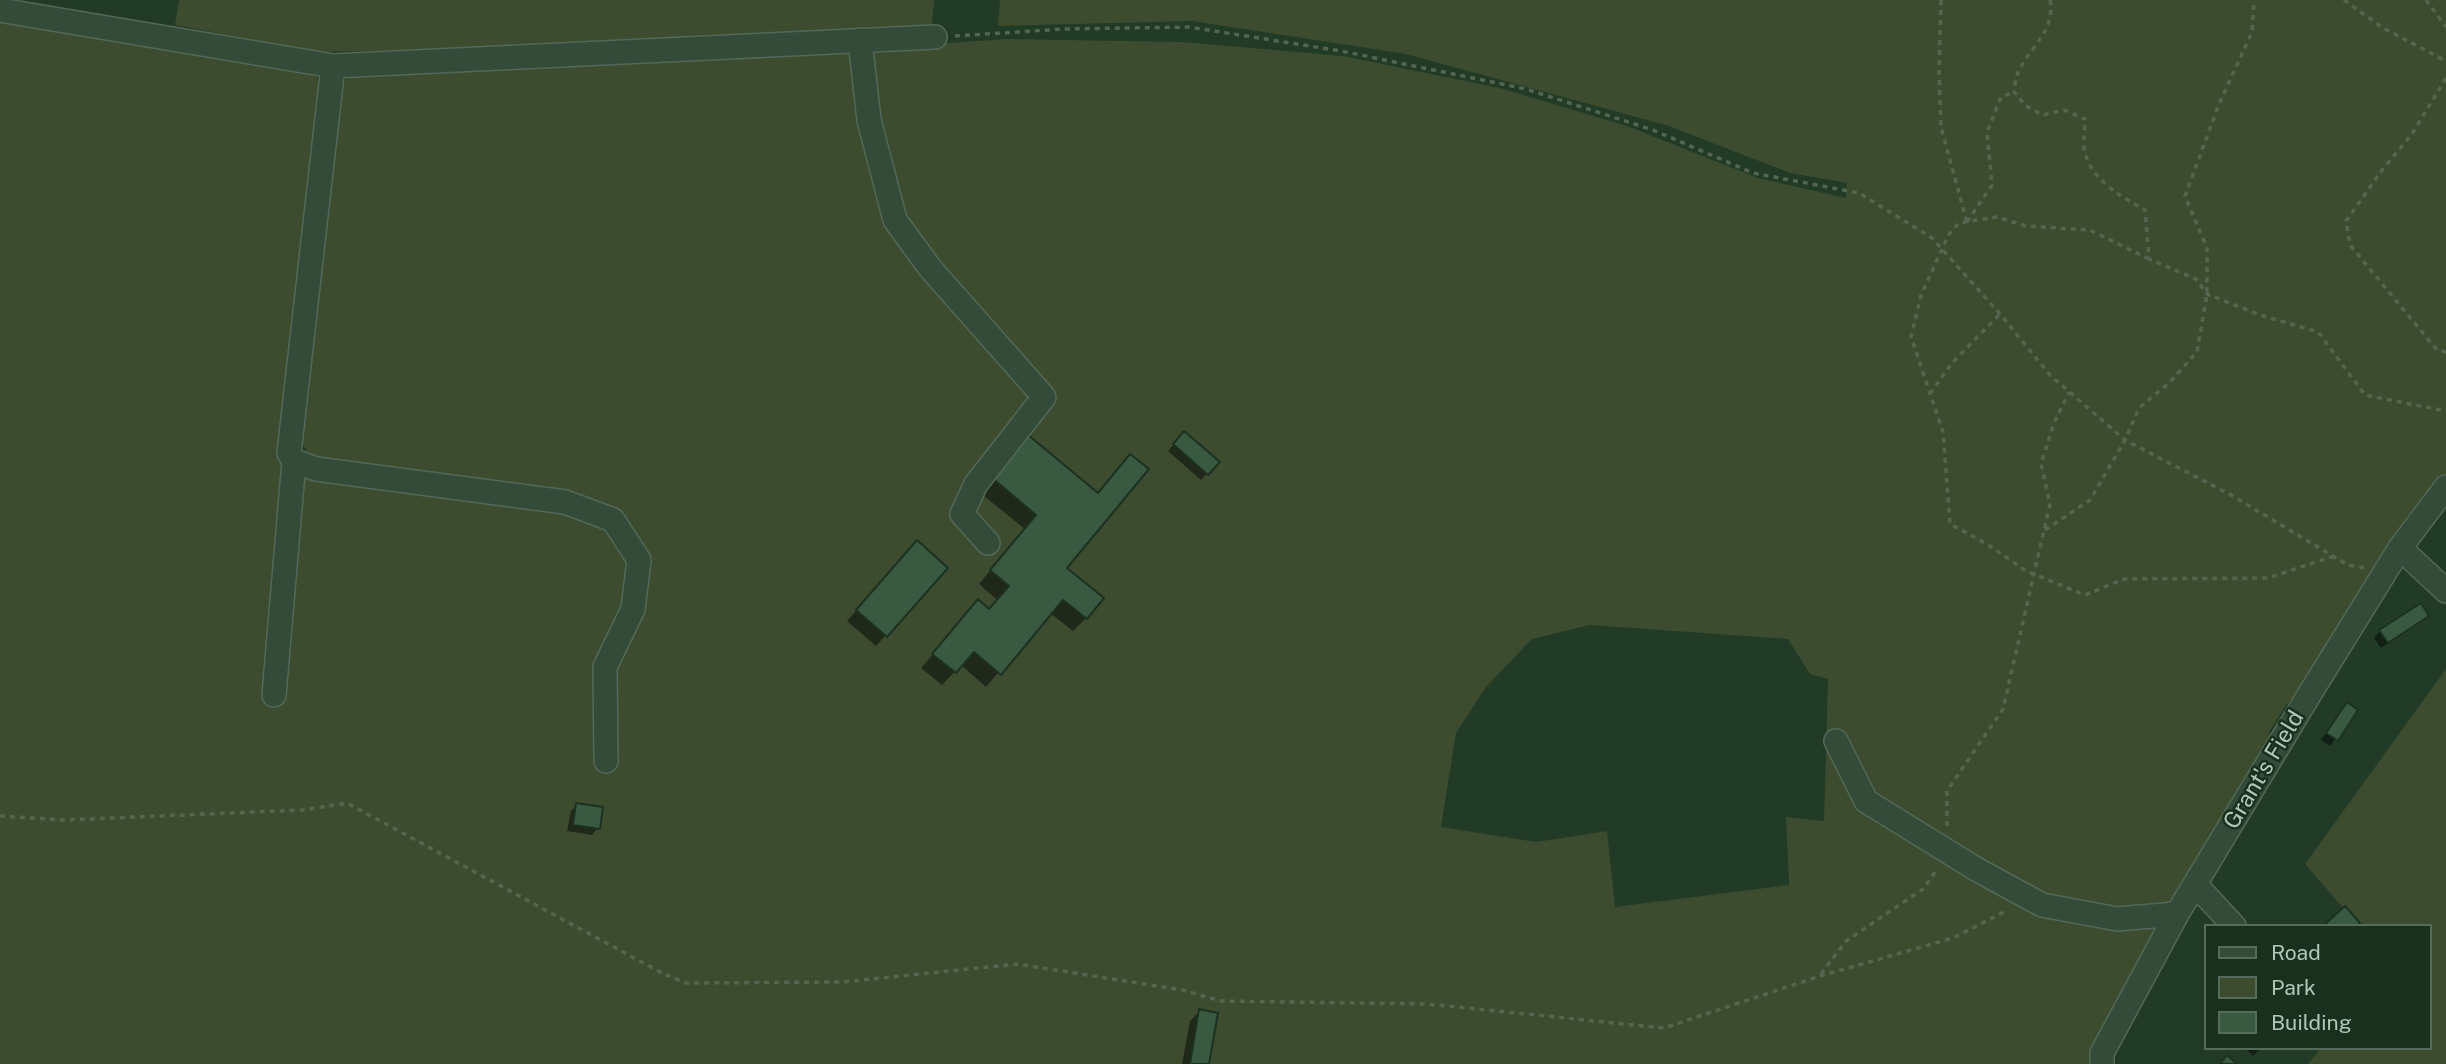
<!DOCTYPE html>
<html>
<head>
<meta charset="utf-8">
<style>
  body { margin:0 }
  #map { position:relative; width:2446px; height:1064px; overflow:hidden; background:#213b26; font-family:"Public Sans",sans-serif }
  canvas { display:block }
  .legend { position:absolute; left:2204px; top:924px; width:228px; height:126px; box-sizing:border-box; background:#1a301f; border:2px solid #566c5b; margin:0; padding:9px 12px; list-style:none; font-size:21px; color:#b0c7b6 }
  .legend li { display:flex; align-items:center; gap:14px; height:35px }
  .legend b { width:35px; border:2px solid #566c5b }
</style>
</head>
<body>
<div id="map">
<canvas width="2446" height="1064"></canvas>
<ul class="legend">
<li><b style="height:9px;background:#354b3a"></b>Road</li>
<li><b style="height:19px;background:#3d4c2f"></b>Park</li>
<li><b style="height:19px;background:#3a5941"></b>Building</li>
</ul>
</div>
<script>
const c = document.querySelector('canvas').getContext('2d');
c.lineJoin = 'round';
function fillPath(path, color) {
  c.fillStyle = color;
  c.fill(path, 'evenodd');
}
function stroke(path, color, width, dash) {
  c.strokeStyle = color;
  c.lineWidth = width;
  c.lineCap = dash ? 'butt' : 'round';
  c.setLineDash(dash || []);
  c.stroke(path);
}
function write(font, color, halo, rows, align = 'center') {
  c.font = font + ' "Public Sans",sans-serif';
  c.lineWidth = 5;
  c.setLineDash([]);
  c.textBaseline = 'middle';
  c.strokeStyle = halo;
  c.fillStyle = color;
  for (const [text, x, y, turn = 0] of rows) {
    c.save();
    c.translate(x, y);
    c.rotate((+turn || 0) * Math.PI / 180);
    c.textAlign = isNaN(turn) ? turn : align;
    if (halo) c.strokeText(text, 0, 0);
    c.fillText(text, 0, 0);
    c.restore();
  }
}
fillPath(new Path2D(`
  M179 0H934L932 25 515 48 319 52 175 25Z
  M1000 0H2446V475L2319 673 2286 705 2269 732 2272 751 2091 1064H0V21L311 68 323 88 281 455 307 450 299 441 339 86 347 79 365 74 823 52 1006 39 1183 42 1343 56 1500 88 1627 126 1758 178 1846 198 1847 183 1790 173 1669 126 1406 54 1192 21 998 26ZM1590 625 1788 639 1810 674 1828 679 1824 821 1786 817 1789 885 1615 907 1607 831 1536 842 1441 827 1456 733 1486 687 1532 639Z
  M2446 669V1064H2308L2321 1048H2430V926H2359L2305 864Z`), '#3d4c2f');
fillPath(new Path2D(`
  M1184 433 1217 462 1201 480 1168 451Z
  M1014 449 1096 494 1130 456 1065 568 1086 618 1073 631 1050 613 986 687 961 665 942 685 921 668 978 602 988 610 997 600 979 584 1025 529 979 492Z
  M907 553 945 568 876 646 847 621Z
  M2427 616 2381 648 2374 638 2380 631Z
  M2347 704 2356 710 2330 746 2321 740Z
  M577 805 598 828 592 835 567 831 571 811Z
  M1200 1011 1208 1064H1182L1190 1021Z
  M2245 1048H2261L2253 1056Z`), '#0007');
const building = new Path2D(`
  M1184 431 1220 462 1208 475 1173 444Z
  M1027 434 1098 493 1130 454 1149 469 1067 568 1104 598 1087 619 1063 600 1001 675 974 652 956 673 932 654 978 599 989 609 1009 586 990 570 1036 515 991 477Z
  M917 540 948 568 887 637 856 610Z
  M2421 603 2429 616 2388 643 2379 630Z
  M2347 702 2358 710 2338 741 2326 733Z
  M576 803 603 807 600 829 573 825Z
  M2345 906 2360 923 2358 926H2323Z
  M1199 1009 1218 1013 1209 1064H1190Z
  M2227 1055 2237 1064H2220Z`);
fillPath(building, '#3a5941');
stroke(building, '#1c3221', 2);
const minor = new Path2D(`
  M0 10 333 66 935 37
  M860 40 869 120 895 220 930 268 1044 397 976 484 962 514 988 543
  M333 66 289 453 294 461 316 469 565 502 613 520 639 560 633 609 605 667 606 761
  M2400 548 2446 591
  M274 695 294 461
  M1836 741 1866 801 1976 869 2042 905 2117 919 2177 914
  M2195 884 2234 926
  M2102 1064V1053L2177 914 2306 700 2400 548 2446 487`);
stroke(minor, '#536958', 26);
stroke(new Path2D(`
  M1941 0 1939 71 1941 127 1967 222
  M2050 0C2056 33 2026 50 2017 75 2015 80 2015 87 2014 92L2026 106 2043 115 2064 110 2085 119C2085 128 2083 139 2084 148 2089 179 2120 196 2145 210L2149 259 2196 279 2207 294 2260 315 2318 332 2365 395 2446 411
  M2344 0 2383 28 2446 61
  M2426 0 2446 27
  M955 36 1064 29 1189 27 1341 51 1526 89 1653 130 1753 173 1859 193 1932 238 2000 314 2050 375 2125 440 2231 495 2348 565 2366 568
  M2446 78 2412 134 2382 170 2346 221 2350 245 2437 350 2446 352
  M1967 222 1992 185 1987 132 2001 97 2014 92
  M2149 259 2090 230 2026 226 1997 217 1959 223 1949 234 1921 295 1911 337 1943 432 1950 524 1987 544 2026 571 2085 595 2124 579 2268 578 2334 556
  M1930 394 1952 363 2000 314
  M2045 530 2090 500 2125 440 2139 408 2169 383 2197 352 2207 294V248L2185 196 2219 104 2252 32 2254 0
  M0 816 64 820 303 810 347 803 662 973 686 983 842 982 1017 964 1182 990 1221 1001 1427 1004 1664 1028 1820 976 1953 938 2008 910
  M1947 826V791L2003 709 2050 504 2041 464 2054 423 2069 392
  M1821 974 1846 941 1923 889 1938 868`), '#546650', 3.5, [5, 5]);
stroke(minor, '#354b3a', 23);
write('23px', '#b0c7b6', '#1a301f', [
  ["Grant's Field",2264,770,-59]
]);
</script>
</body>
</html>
